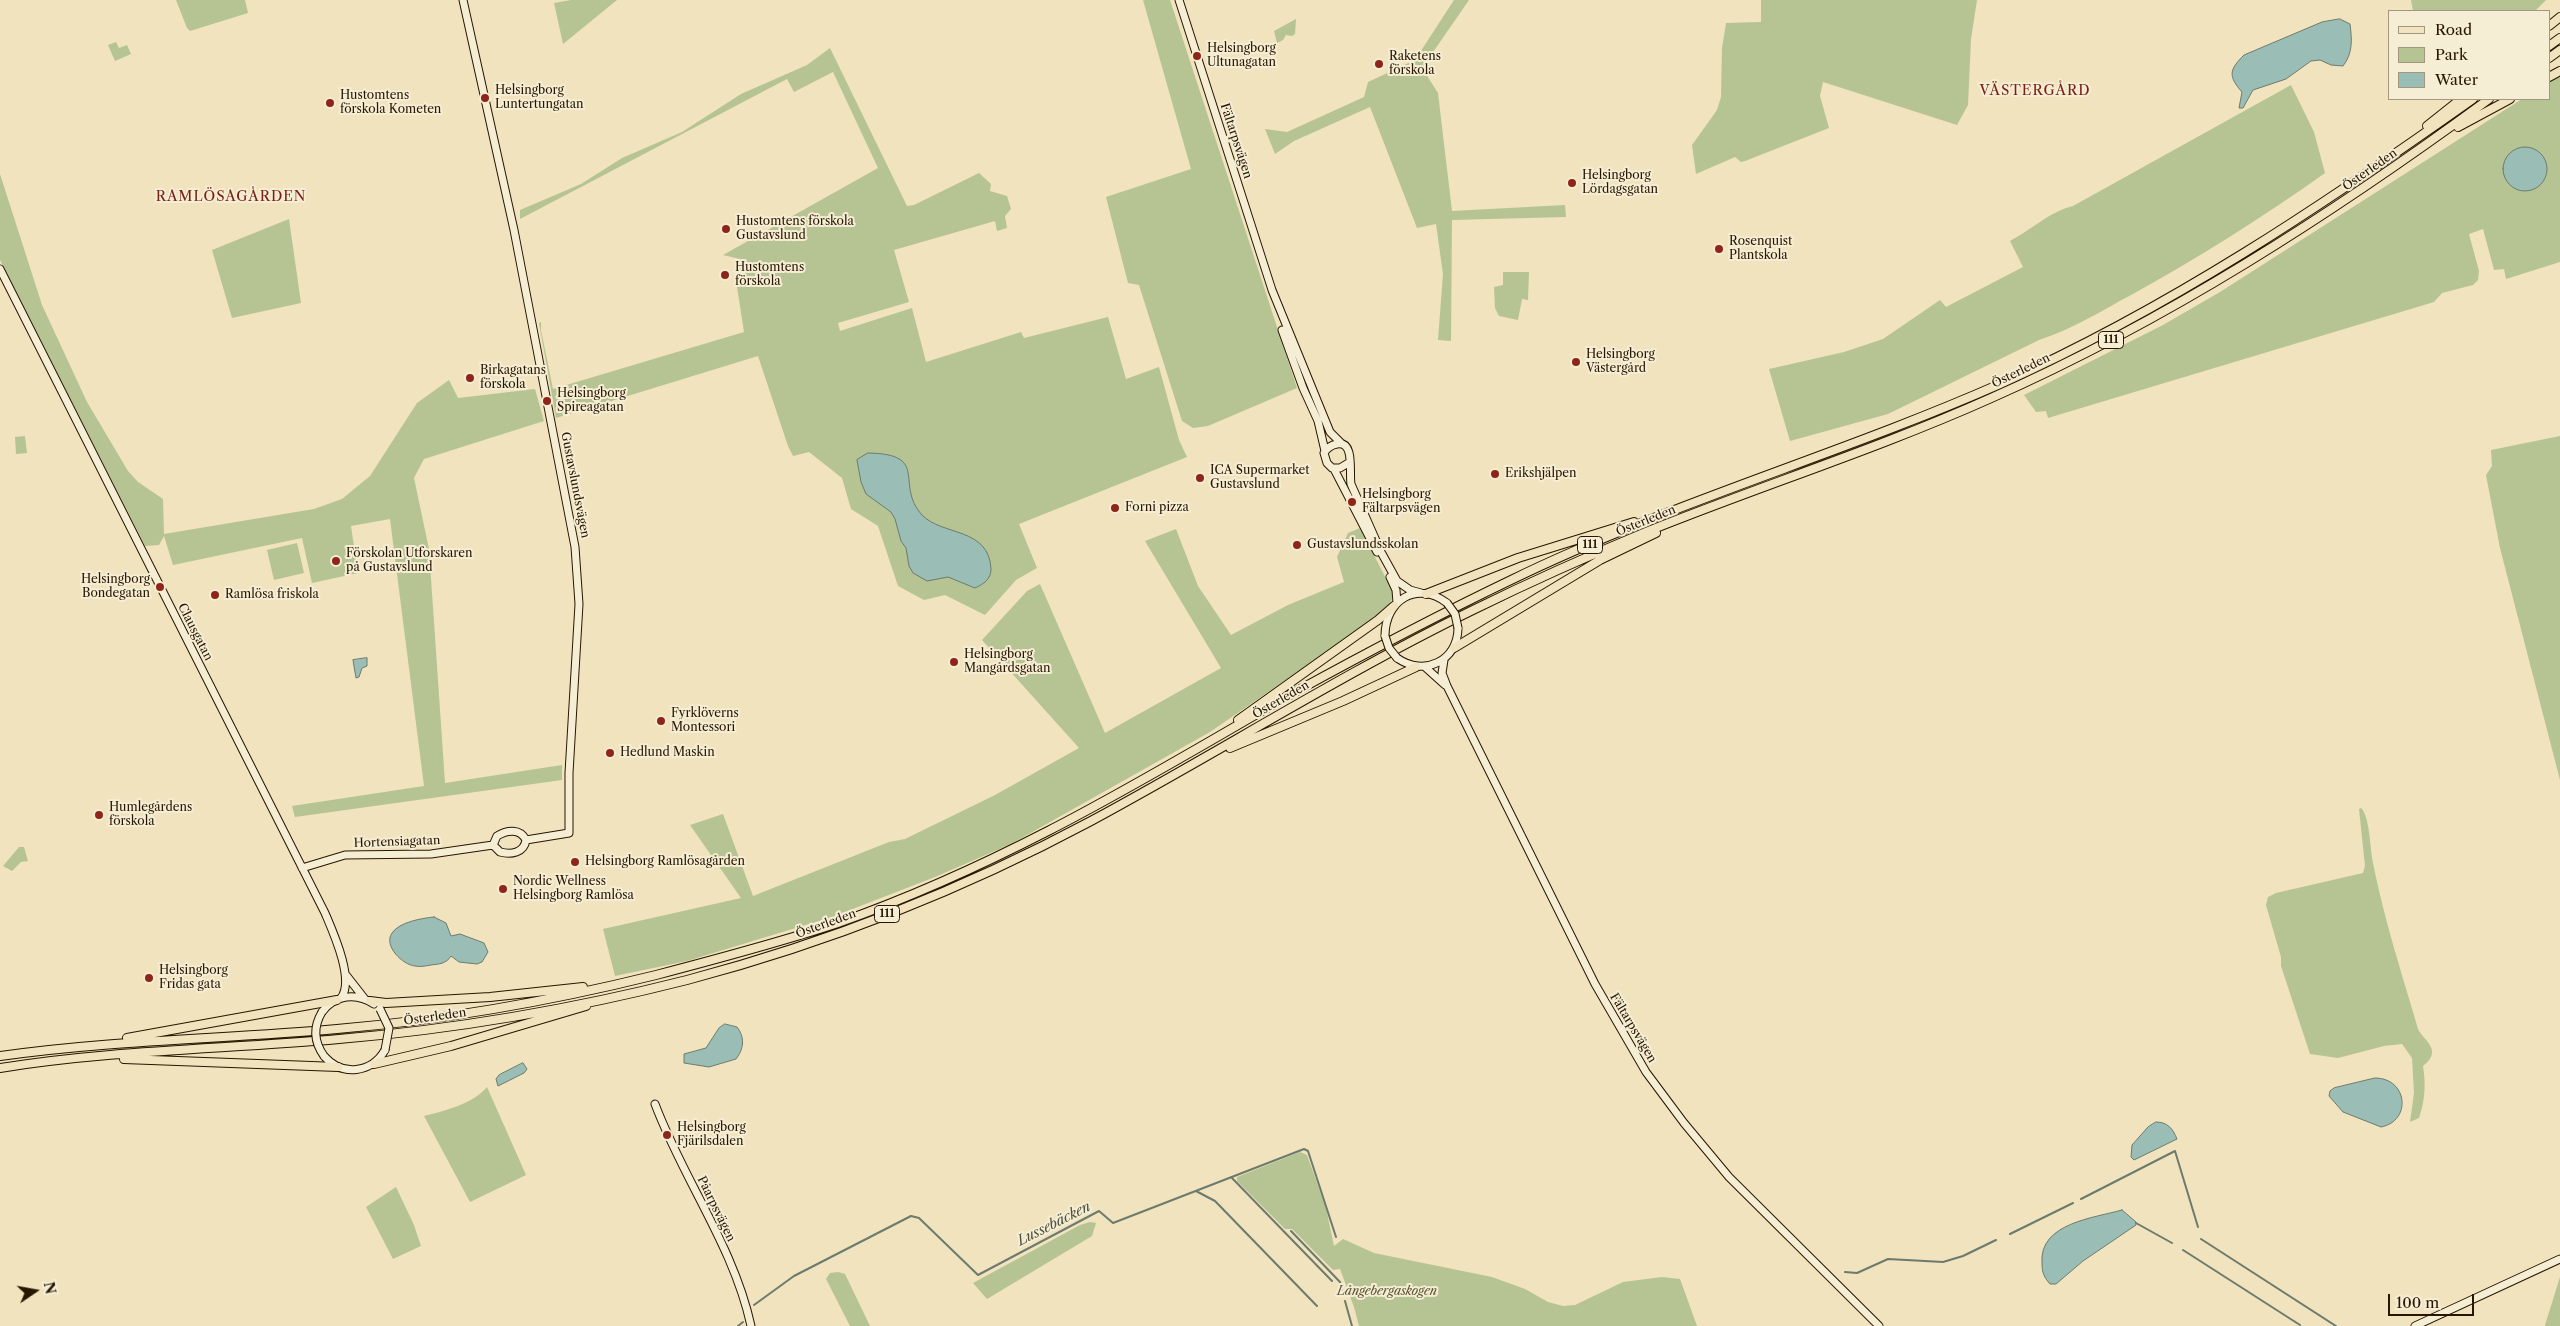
<!DOCTYPE html>
<html>
<head>
<meta charset="utf-8">
<style>
  body { margin:0 }
  #map { position:relative; width:2560px; height:1326px; overflow:hidden; background:#f0e3bd; font-family:"Libre Caslon Text",serif }
  canvas { display:block }
  .legend { position:absolute; left:2388px; top:10px; width:162px; height:90px; box-sizing:border-box; background:#f5edd4; border:1px solid #a3977f; margin:0; padding:6px 9px; list-style:none; font-size:15px; color:#271600 }
  .legend li { display:flex; align-items:center; gap:10px; height:25px }
  .legend b { width:25px; border:1px solid #a3977f }
  .north { position:absolute; left:10px; top:1266px; width:50px; height:50px; -webkit-text-stroke:4px #f5edd4; paint-order:stroke; rotate:78deg; font-size:14px; font-weight:700; line-height:20px; text-align:center; color:#271600 }
  .north::after { content:''; display:block; margin:auto; width:18px; height:22px; background:#271600; clip-path:polygon(50% 0,100% 100%,50% 72%,0 100%) }
  .scale { position:absolute; left:2388px; top:1294px; width:86px; height:22px; box-sizing:border-box; border:2px solid #271600; border-top:0; padding-left:6px; font-size:15px; line-height:18px; white-space:nowrap; color:#271600; -webkit-text-stroke:4px #f5edd4; paint-order:stroke }
</style>
</head>
<body>
<div id="map">
<canvas width="2560" height="1326"></canvas>
<ul class="legend">
<li><b style="height:6px;background:#f0e3bd"></b>Road</li>
<li><b style="height:14px;background:#b6c493"></b>Park</li>
<li><b style="height:14px;background:#9abeb5"></b>Water</li>
</ul>
<div class="north">N</div>
<div class="scale">100 m</div>
</div>
<script>
const c = document.querySelector('canvas').getContext('2d');
c.lineJoin = 'round';
function fillPath(path, color) {
  c.fillStyle = color;
  c.fill(path, 'evenodd');
}
function stroke(path, color, width, dash) {
  c.strokeStyle = color;
  c.lineWidth = width;
  c.lineCap = dash ? 'butt' : 'round';
  c.setLineDash(dash || []);
  c.stroke(path);
}
function write(font, color, halo, rows, align = 'center') {
  c.font = font + ' "Libre Caslon Text",serif';
  c.lineWidth = 4;
  c.setLineDash([]);
  c.textBaseline = 'middle';
  c.strokeStyle = halo;
  c.fillStyle = color;
  for (const [text, x, y, turn = 0] of rows) {
    c.save();
    c.translate(x, y);
    c.rotate((+turn || 0) * Math.PI / 180);
    c.textAlign = isNaN(turn) ? turn : align;
    if (halo) c.strokeText(text, 0, 0);
    c.fillText(text, 0, 0);
    c.restore();
  }
}
fillPath(new Path2D(`
  M176 0H245L248 13 190 31 187 28Z
  M571 0H617L563 44 554 3Z
  M1143 0H1170L1297 388 1208 426 1193 428 1182 421 1139 285 1128 283 1106 197 1191 169Z
  M1454 0H1469L1422 68 1438 93 1452 211 1565 205 1566 217 1452 220 1451 341 1438 340 1443 274 1436 224 1417 228 1370 107 1294 141 1275 154 1265 129 1287 132 1364 97 1368 82 1415 60Z
  M1761 0H1977L1971 39 1968 105 1957 125 1823 82 1820 96 1829 128 1745 161 1741 162 1735 157 1696 174 1692 145 1717 110 1721 97 1722 48 1726 23 1761 22Z
  M2411 0H2546L2535 11H2413Z
  M1296 19 1295 34 1292 36 1286 35 1283 40 1277 43 1274 31Z
  M116 42 119 48 127 45 131 54 115 61 108 45Z
  M830 48 907 206 914 205 979 173 991 184 990 191 1007 196 1011 209 1005 216 1007 228 997 231 995 221 894 250 909 302 838 323 840 331 912 308 926 362 1021 332 1024 338 1108 317 1126 379 1159 367 1179 440 1187 457 1019 524 1037 568 1016 580 985 615 945 595 924 600 898 586 878 526 851 509 842 478 809 452 793 456 788 446 758 356 556 418 539 323 541 322V330L553 389 744 332 737 287 740 259 723 255 878 168 833 72 794 92 787 79 520 219V210L581 184 622 158 682 132 741 94 807 65Z
  M2560 76V262L2506 279 2504 269 2494 270 2483 229 2469 234 2479 271 2478 280 2473 285 2442 293 2434 302 2048 418 2046 411 2036 412 2024 395 2163 325 2220 292 2522 99H2549V82Z
  M2291 85 2314 132 2325 173C2262 218 2198 258 2131 295 2101 311 2071 330 2039 340L1888 414 1790 441 1769 369 1844 352 1883 339 1940 300 1946 307 2023 267 2010 241C2031 230 2049 212 2073 206Z
  M0 174 42 305 87 402 128 471 138 482 163 499 164 534 314 509 342 499 370 476 417 403 449 380 458 398 535 389 544 421 424 459 414 478 429 549 445 783 562 765V780L295 817 292 806 424 786 390 519 351 526 358 573 312 583 302 538 173 565 164 536 159 545 145 546 0 260Z
  M289 219 301 303 232 318 212 250Z
  M1503 272H1529L1528 300 1522 299 1518 320 1499 316 1495 308 1494 287 1503 285Z
  M25 436 27 453 16 454 15 437Z
  M2560 436V780L2500 548 2486 475 2492 466 2491 450Z
  M1360 528 1393 592V598L1383 613 1210 732 1011 844 935 877 832 917 687 961 615 976 603 929 741 898 690 825 723 814 753 896 889 842 905 839 995 795 1079 748 982 640 1027 591 1040 584 1105 733 1221 668 1145 541 1176 529 1198 586 1231 635 1288 605 1344 582 1337 557 1348 533Z
  M297 543 304 573 274 580 267 550Z
  M2361 808C2370 816 2370 850 2373 863 2384 919 2402 974 2418 1029 2423 1040 2444 1050 2423 1066 2426 1084 2425 1101 2419 1118L2410 1122 2414 1093 2412 1058 2402 1044 2384 1046 2338 1058 2310 1054 2281 966V957L2266 905 2268 897 2276 893 2363 873 2365 866 2359 809Z
  M19 847H24L28 861 21 862 12 871 3 866Z
  M487 1087 526 1175 470 1202 424 1116C444 1111 473 1104 487 1087Z
  M1300 1152 1307 1155 1326 1208 1334 1246 1343 1239 1374 1253 1492 1277 1525 1289 1548 1302 1563 1306 1575 1305 1623 1282 1662 1277 1680 1279 1697 1326H1359L1354 1307 1340 1269 1333 1270 1292 1229H1285L1237 1181V1177Z
  M396 1187 414 1225 421 1246 393 1259 366 1207Z
  M1090 1222 1096 1223 1092 1236 987 1299 973 1283 1080 1225Z
  M838 1272 845 1274 870 1326H850L826 1279 830 1273Z
  M2560 1277V1326H2545V1325Z`), '#b6c493');
const water = new Path2D(`
  M2340 19 2350 24C2352 40 2353 53 2343 66L2331 65 2320 60 2311 61 2286 79 2253 90 2243 108H2239L2242 92C2228 76 2229 70 2244 55L2322 22Z
  M2503 169a22 22 0 1 1 44 0a22 22 0 1 1-44 0Z
  M868 453C931 454 894 484 922 515 942 536 989 527 991 569 991 579 984 584 975 588L948 577 927 581 913 573 909 566 906 548 901 541 895 519 891 512 866 494 861 482 857 460Z
  M367 658V666L362 668 359 677 356 678 353 660Z
  M434 917 446 923 451 936 460 934 484 943 488 952 482 962 477 964 459 962 451 956C446 964 439 964 431 965 426 966 420 967 415 966 403 965 383 946 392 933 399 922 423 918 434 917Z
  M725 1024 737 1027C745 1037 744 1049 736 1059L709 1067 684 1063V1054L706 1048 719 1028Z
  M523 1063 527 1069 524 1073 498 1086 496 1079 499 1075Z
  M2375 1078C2408 1078 2412 1121 2381 1127L2343 1112 2329 1096 2330 1091 2334 1088Z
  M2156 1122C2168 1122 2173 1129 2177 1139L2134 1160 2131 1157 2132 1145 2148 1127Z
  M2122 1210 2136 1222V1225L2083 1261 2056 1284H2050C2044 1277 2042 1273 2042 1263 2039 1223 2094 1218 2122 1210Z`);
fillPath(water, '#9abeb5');
stroke(water, '#6c7b6d', 1);
stroke(new Path2D(`
  M1231 1177 1332 1281
  M1196 1191 1215 1201 1317 1306
  M2081 1199 2175 1151 2198 1227
  M2136 1223 2172 1243
  M1291 1231 1340 1282 1342 1290
  M2010 1234 2073 1203
  M2201 1239 2336 1326
  M2183 1250 2300 1325
  M1845 1272 1857 1273 1888 1259 1943 1262 1963 1256 1996 1240
  M1345 1301 1352 1326
  M754 1305 794 1276 911 1216 919 1218 978 1275 1099 1211 1113 1223 1304 1149 1308 1151 1336 1237
  M738 1326 743 1322`), '#6c7b6d', 2);
const secondary = new Path2D(`
  M463 0 514 230 575 547 579 604 569 773V833L526 840
  M1179 0 1272 290 1330 432 1341 443
  M0 269 325 913C333 932 355 980 341 998
  M1282 330 1303 388 1318 421 1325 451
  M1350 462 1340 468H1332L1327 463 1324 453C1327 448 1331 445 1337 444 1355 440 1349 473 1351 484L1381 552 1397 581 1410 590 1421 593
  M1334 469 1377 552
  M1390 577 1396 590 1397 603
  M1385 636C1385 600 1417 580 1447 603
  M1397 658C1424 677 1458 661 1458 628
  M1444 660 1442 673 1447 686 1595 984 1646 1072 1684 1123 1729 1177 1879 1326
  M1425 667 1445 685
  M493 845 497 836C507 830 520 828 526 840
  M493 845 500 852C511 855 524 853 526 840
  M302 868 345 855 431 854 493 845
  M346 975 364 998
  M322 1012C335 995 356 992 374 1004
  M324 1056C342 1077 372 1073 385 1050
  M655 1104C683 1179 734 1247 751 1326
  M2415 1326 2560 1259`);
const primary = new Path2D(`
  M2549 26 2560 17
  M2549 46 2560 38
  M2549 58 2560 50
  M2549 77 2560 71
  M2427 126 2461 99
  M2458 127 2510 99
  M1426 594 1518 558 1634 522
  M1454 648 1600 560 1656 533
  M1238 720 1378 620 1394 606
  M1230 748 1343 701 1416 667
  M370 1001 386 1003 490 997 583 987
  M127 1038 337 1000
  M0 1056C112 1040 224 1039 337 1029 444 1020 551 1001 656 975 717 959 778 943 838 923 909 898 980 866 1048 831 1132 788 1213 739 1295 692 1366 653 1438 615 1511 580 1669 503 1839 455 2000 384 2170 308 2322 206 2473 99
  M124 1059 338 1067
  M374 1064 451 1046 586 1006
  M0 1068C112 1050 226 1049 339 1039 456 1029 573 1009 687 980 827 943 964 889 1091 821 1219 752 1342 674 1473 610 1530 582 1588 556 1646 532 1760 486 1877 449 1989 399 2168 320 2332 214 2489 99`);
stroke(secondary, '#271600', 9);
stroke(primary, '#271600', 10);
stroke(secondary, '#f5edd4', 7);
stroke(primary, '#f0e3bd', 8);
const secondaryBridge = new Path2D(`
  M1447 603 1455 614 1458 628
  M1385 636 1389 648 1397 658
  M380 1009 389 1028 385 1050
  M322 1012C313 1027 314 1042 324 1056`);
stroke(secondaryBridge, '#271600', 9, []);
stroke(secondaryBridge, '#f5edd4', 7);
for (const [x, y, r, color] of [
  [1197,56,5,"#8f2418"],
  [1379,64,5,"#8f2418"],
  [485,98,5,"#8f2418"],
  [330,103,5,"#8f2418"],
  [1572,183,5,"#8f2418"],
  [726,229,5,"#8f2418"],
  [1719,249,5,"#8f2418"],
  [725,275,5,"#8f2418"],
  [1576,362,5,"#8f2418"],
  [470,378,5,"#8f2418"],
  [547,401,5,"#8f2418"],
  [1495,474,5,"#8f2418"],
  [1200,478,5,"#8f2418"],
  [1352,502,5,"#8f2418"],
  [1115,508,5,"#8f2418"],
  [1297,545,5,"#8f2418"],
  [336,561,5,"#8f2418"],
  [160,587,5,"#8f2418"],
  [215,595,5,"#8f2418"],
  [954,662,5,"#8f2418"],
  [661,721,5,"#8f2418"],
  [610,753,5,"#8f2418"],
  [99,815,5,"#8f2418"],
  [575,862,5,"#8f2418"],
  [503,889,5,"#8f2418"],
  [149,978,5,"#8f2418"],
  [667,1135,5,"#8f2418"]
]) {
  const dot = new Path2D();
  dot.arc(x, y, r, 0, 2 * Math.PI);
  c.fillStyle = color;
  c.fill(dot);
  stroke(dot, '#f5edd4', 2);
}
for (const [x, y, w] of [
  [2111,340,25],
  [1590,545,25],
  [887,914,25]
]) {
  const box = new Path2D();
  box.roundRect(x - w / 2, y - 8.5, w, 17, 4);
  c.fillStyle = '#f5edd4';
  c.fill(box);
  stroke(box, '#271600', 1);
}
write('bold 11px', '#271600', null, [
  ["111",2111,340],
  ["111",1590,545],
  ["111",887,914]
]);
write('12px', '#271600', '#f5edd4', [
  ["Helsingborg",1207,49],
  ["Ultunagatan",1207,63],
  ["Raketens",1389,57],
  ["förskola",1389,71],
  ["Helsingborg",495,91],
  ["Luntertungatan",495,105],
  ["Hustomtens",340,96],
  ["förskola Kometen",340,110],
  ["Helsingborg",1582,176],
  ["Lördagsgatan",1582,190],
  ["Hustomtens förskola",736,222],
  ["Gustavslund",736,236],
  ["Rosenquist",1729,242],
  ["Plantskola",1729,256],
  ["Hustomtens",735,268],
  ["förskola",735,282],
  ["Helsingborg",1586,355],
  ["Västergård",1586,369],
  ["Birkagatans",480,371],
  ["förskola",480,385],
  ["Helsingborg",557,394],
  ["Spireagatan",557,408],
  ["ICA Supermarket",1210,471],
  ["Gustavslund",1210,485],
  ["Erikshjälpen",1505,474],
  ["Helsingborg",1362,495],
  ["Fältarpsvägen",1362,509],
  ["Forni pizza",1125,508],
  ["Gustavslundsskolan",1307,545],
  ["Förskolan Utforskaren",346,554],
  ["på Gustavslund",346,568],
  ["Helsingborg",150,580,"right"],
  ["Bondegatan",150,594,"right"],
  ["Ramlösa friskola",225,595],
  ["Helsingborg",964,655],
  ["Mangårdsgatan",964,669],
  ["Fyrklöverns",671,714],
  ["Montessori",671,728],
  ["Hedlund Maskin",620,753],
  ["Humlegårdens",109,808],
  ["förskola",109,822],
  ["Helsingborg Ramlösagården",585,862],
  ["Nordic Wellness",513,882],
  ["Helsingborg Ramlösa",513,896],
  ["Helsingborg",159,971],
  ["Fridas gata",159,985],
  ["Helsingborg",677,1128],
  ["Fjärilsdalen",677,1142]
], 'left');
write('12px', '#271600', '#f5edd4', [
  ["Fältarpsvägen",1236,141,72],
  ["Österleden",2370,170,-35],
  ["Österleden",2021,371,-26],
  ["Gustavslundsvägen",575,485,79],
  ["Österleden",1646,521,-22],
  ["Clausgatan",195,632,63],
  ["Österleden",1281,700,-30],
  ["Hortensiagatan",397,842,-2],
  ["Österleden",826,924,-20],
  ["Österleden",435,1017,-8],
  ["Fältarpsvägen",1633,1028,59],
  ["Påarpsvägen",716,1209,64]
]);
write('italic 12px', '#595333', '#f5edd4', [
  ["Långebergaskogen",1387,1292]
]);
c.letterSpacing = '1px';
write('14px', '#7a1f14', '#f5edd4', [
  ["VÄSTERGÅRD",2035,91],
  ["RAMLÖSAGÅRDEN",231,197]
]);
c.letterSpacing = '0px';
write('italic 14px', '#4f513f', '#f5edd4', [
  ["Lussebäcken",1054,1224,-27]
]);
</script>
</body>
</html>
